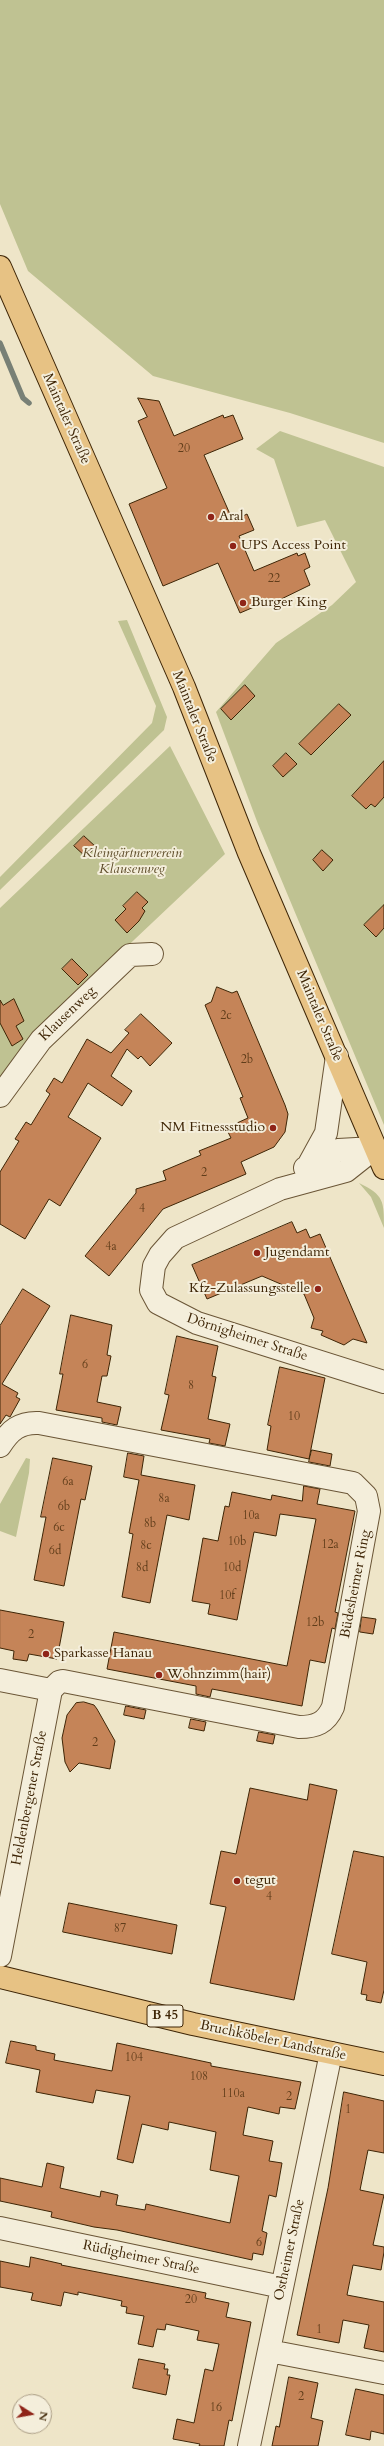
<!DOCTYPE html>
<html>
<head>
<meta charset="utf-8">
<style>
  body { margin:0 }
  #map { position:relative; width:384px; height:2446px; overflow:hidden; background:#eee5c8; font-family:Cardo,serif }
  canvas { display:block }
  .north { position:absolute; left:12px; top:2394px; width:40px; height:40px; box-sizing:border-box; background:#f4eedb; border:1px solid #ab9e86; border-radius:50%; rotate:101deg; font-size:11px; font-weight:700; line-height:16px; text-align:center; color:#3e2506 }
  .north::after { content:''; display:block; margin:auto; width:14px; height:18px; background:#8f2418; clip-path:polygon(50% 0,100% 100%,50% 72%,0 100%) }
</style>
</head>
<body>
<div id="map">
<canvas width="384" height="2446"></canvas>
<div class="north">N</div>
</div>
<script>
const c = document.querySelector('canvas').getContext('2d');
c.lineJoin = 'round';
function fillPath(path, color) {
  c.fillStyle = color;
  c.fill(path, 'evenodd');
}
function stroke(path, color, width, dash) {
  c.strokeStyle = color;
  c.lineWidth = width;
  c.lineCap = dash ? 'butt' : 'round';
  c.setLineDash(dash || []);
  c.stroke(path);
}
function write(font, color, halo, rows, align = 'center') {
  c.font = font + ' Cardo,serif';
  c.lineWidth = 4;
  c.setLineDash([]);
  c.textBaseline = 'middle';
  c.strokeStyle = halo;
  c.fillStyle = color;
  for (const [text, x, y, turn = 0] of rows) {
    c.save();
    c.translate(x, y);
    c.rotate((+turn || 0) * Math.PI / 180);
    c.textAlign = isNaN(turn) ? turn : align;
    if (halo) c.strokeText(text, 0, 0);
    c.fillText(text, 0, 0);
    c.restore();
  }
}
fillPath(new Path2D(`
  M0 0H384V443L290 413 153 376 28 271 0 204Z
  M280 431 384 467V1125L258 824 216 712 276 643 332 605 356 582 325 520 297 527 274 459 256 449Z
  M127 620 167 717 164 730 0 890V877L152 723 156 706 118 621Z
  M170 746 225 854 26 1042 0 1081V908Z
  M359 1183C384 1195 384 1201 384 1228L371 1197Z
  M26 1458 30 1459 29 1473 16 1537 0 1531V1504Z`), '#bfc292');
stroke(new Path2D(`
  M0 343 23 398 29 403`), '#788076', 5.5);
const building = new Path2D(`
  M138 398 159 401 174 436 223 415 224 418 233 415 243 439 204 455 233 521 247 514 254 530 239 536 254 571 297 553 298 556 305 553 310 567 304 570 310 585 269 605 262 607 261 604 240 613 218 563 163 586 129 504 167 488 138 421 147 417Z
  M245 685 255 696 231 720 221 709Z
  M339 704 351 715 311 755 299 744Z
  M286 753 297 764 283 777 273 766Z
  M384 761V797L375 807 371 804 366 809 352 796Z
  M84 836 96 847 86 857 74 846Z
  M322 850 333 860 323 871 313 860Z
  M137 892 148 902 142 908 145 911 139 921 127 933 115 920 126 909 123 906Z
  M384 905V928L376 937 364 925Z
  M72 959 88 975 78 985 62 969Z
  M217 987 232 993 237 991 285 1105 288 1114 285 1132 274 1147 241 1162 246 1174 163 1209 109 1276 85 1256 136 1193V1189L166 1180 163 1171 201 1155 199 1151 231 1138 226 1128 248 1118 240 1098 243 1097 205 1005 211 1002Z
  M14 999 24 1021 16 1026 23 1039 12 1046 0 1023V1000L3 1005Z
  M141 1014 172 1043 150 1066 141 1056 138 1059 127 1049 111 1076 132 1091 122 1106 88 1083 68 1117 101 1138 60 1206 49 1199 25 1239 0 1224V1172L19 1141 15 1139 26 1122 31 1125 50 1094 46 1091 54 1078 62 1083 87 1039 111 1053 129 1033 125 1030Z
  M292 1222 297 1233 306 1229 310 1238 320 1234 367 1343 353 1339 344 1345 321 1335 323 1331 311 1328 314 1318 304 1294 262 1276 207 1299 192 1265Z
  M23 1289 50 1306 2 1384 18 1393 16 1397 20 1399 10 1417 6 1415 0 1424V1326Z
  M71 1315 112 1325 107 1355 111 1356 107 1376H102L97 1402 121 1407 117 1425 102 1422V1418L56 1410 63 1374H60Z
  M177 1336 218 1346 212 1376 216 1377 208 1419 230 1424 225 1446 209 1443 210 1439 161 1430 169 1395 165 1394Z
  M280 1367 325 1378 309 1459 267 1450 271 1426 268 1425Z
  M312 1450 332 1454 330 1466 309 1462Z
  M128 1453 144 1456 141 1475 195 1485 189 1520 167 1515 150 1603 122 1597 133 1534 129 1533 139 1480 124 1477Z
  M53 1458 92 1466 85 1500 81 1499 64 1586 34 1580 46 1517H41Z
  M304 1486 320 1489 317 1504 355 1511 335 1612 338 1613 335 1629 332 1628 325 1663 310 1660 302 1706 212 1689 210 1697 196 1694V1686L107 1669 114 1632 287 1666 316 1519 280 1514 276 1536 254 1532 237 1620 208 1614 210 1604 192 1601 203 1538 218 1541 225 1506 229 1507 232 1492 271 1500 272 1495 302 1501Z
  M0 1610 64 1622 57 1659 29 1654 27 1661 13 1659 14 1651 0 1648Z
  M362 1617 376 1619 373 1634 360 1632Z
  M84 1702 94 1705 97 1709 115 1741 110 1769 79 1763 70 1772 65 1762 62 1738 67 1715 76 1703Z
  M126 1706 146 1710 144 1719 124 1715Z
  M191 1719 206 1722 204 1731 189 1728Z
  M259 1732 275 1735 273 1744 257 1741Z
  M310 1784 337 1790 294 2000 210 1983 226 1907 210 1904 221 1851 236 1854 250 1788 307 1800Z
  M354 1851 384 1857V1990L381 2003 366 2000 367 1995 361 1994 367 1962 332 1954Z
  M69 1903 177 1925 172 1954 63 1932Z
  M11 2041 36 2046V2050L55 2054 54 2060 112 2071 117 2043 211 2063V2066L301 2082 295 2109 280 2107 279 2114 248 2107 243 2135 273 2141 269 2161 282 2163 276 2197 269 2195 262 2231 267 2233 263 2255 253 2253 252 2260 117 2230 94 2227 51 2217 52 2212 0 2201V2178L42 2187 47 2163 64 2167 60 2188 100 2197 101 2191 118 2195 116 2205 145 2210 146 2204 230 2223 239 2176 210 2170 216 2132 169 2122 168 2130 142 2124 133 2163 117 2159 130 2096 96 2090 93 2103 36 2092 40 2070 6 2063Z
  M344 2092 384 2101V2153L368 2150 360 2190 384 2195 373 2245 384 2247V2252L381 2270 353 2265 347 2295 384 2302V2352L364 2348 369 2325 343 2320 339 2343 297 2335 328 2188Z
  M31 2257 62 2264 61 2265 206 2293 205 2298 229 2303 226 2317 251 2322 232 2421 229 2420 224 2446H199L200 2444 173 2439 177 2419 194 2423 205 2369 213 2371 219 2344 197 2340 199 2331 166 2324 165 2330 157 2329 153 2347 138 2344 144 2316 126 2313 127 2307 121 2306 122 2301 78 2292V2295L64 2292 61 2306 31 2300 33 2293 0 2287V2261L29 2267Z
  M139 2359 165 2364 164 2369H168L167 2375H170L166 2395 133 2388Z
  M289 2377 318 2383 311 2418 323 2421 318 2446H272L276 2426 279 2427Z
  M356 2389 384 2395V2434L371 2431 370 2440 346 2435Z`);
fillPath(building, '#c58458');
stroke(building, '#3e2506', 1);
const minor = new Path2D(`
  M0 1096 41 1040 130 955 152 954
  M375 1148 346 1171 280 1189 175 1238 160 1255 154 1266 151 1290 158 1303 197 1323 384 1382
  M309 1164 326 1133 337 1056
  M305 1168 338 1150 375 1148
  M0 1446C10 1430 20 1422 39 1423L353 1483 366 1496 369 1511 333 1707C326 1723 316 1727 299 1727L63 1681 59 1682 51 1690 0 1680
  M0 1956 51 1690
  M0 2228 282 2287
  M269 2351 384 2373
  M249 2446 331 2053`);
const major = new Path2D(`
  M0 267 184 687 249 853 384 1168
  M0 1977 193 2024 384 2064`);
stroke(minor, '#6a5536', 24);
stroke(major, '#3e2506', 24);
stroke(minor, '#f4eedb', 22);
stroke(major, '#e7c284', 22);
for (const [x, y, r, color] of [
  [211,517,4,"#8f2418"],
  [233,546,4,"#8f2418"],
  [243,603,4,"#8f2418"],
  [273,1128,4,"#8f2418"],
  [257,1253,4,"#8f2418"],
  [318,1289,4,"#8f2418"],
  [46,1654,4,"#8f2418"],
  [159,1675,4,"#8f2418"],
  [237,1881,4,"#8f2418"]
]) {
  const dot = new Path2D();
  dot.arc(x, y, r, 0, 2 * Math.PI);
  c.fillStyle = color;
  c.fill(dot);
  stroke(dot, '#f4eedb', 1.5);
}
write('12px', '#603d1a', null, [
  ["20",184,449],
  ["22",274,579],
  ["2c",226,1016],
  ["2b",247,1060],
  ["2",204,1173],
  ["4",142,1209],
  ["4a",111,1247],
  ["6",85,1365],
  ["8",191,1386],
  ["10",294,1417],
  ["6a",68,1482],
  ["8a",164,1499],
  ["6b",64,1507],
  ["10a",251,1516],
  ["8b",150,1524],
  ["6c",59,1528],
  ["10b",237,1542],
  ["12a",330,1545],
  ["8c",146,1546],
  ["6d",55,1551],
  ["8d",142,1568],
  ["10d",232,1568],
  ["10f",227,1596],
  ["12b",315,1623],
  ["2",31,1635],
  ["2",95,1743],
  ["4",269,1897],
  ["87",120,1929],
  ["104",134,2058],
  ["108",199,2077],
  ["110a",233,2094],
  ["2",289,2097],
  ["1",348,2110],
  ["6",259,2243],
  ["20",191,2300],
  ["1",319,2330],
  ["2",301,2397],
  ["16",216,2408]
]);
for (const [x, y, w] of [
  [165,2016,36]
]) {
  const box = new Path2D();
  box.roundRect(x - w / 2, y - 11, w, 22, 3);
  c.fillStyle = '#f4eedb';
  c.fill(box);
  stroke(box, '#3e2506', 1);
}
write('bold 13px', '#3e2506', null, [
  ["B 45",165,2016]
]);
write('14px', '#3e2506', '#f4eedb', [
  ["Maintaler Straße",66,419,66],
  ["Maintaler Straße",194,717,68],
  ["Klausenweg",68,1014,-44],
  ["Maintaler Straße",319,1016,67],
  ["Dörnigheimer Straße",247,1338,18],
  ["Büdesheimer Ring",356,1584,-79],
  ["Heldenbergener Straße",30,1798,-79],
  ["Bruchköbeler Landstraße",273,2041,12],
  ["Ostheimer Straße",290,2250,-78],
  ["Rüdigheimer Straße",141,2258,12]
]);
write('14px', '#3e2506', '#f4eedb', [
  ["Aral",219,517],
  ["UPS Access Point",241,546],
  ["Burger King",251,603],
  ["NM Fitnessstudio",265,1128,"right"],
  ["Jugendamt",265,1253],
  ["Kfz-Zulassungsstelle",310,1289,"right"],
  ["Sparkasse Hanau",54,1654],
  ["Wohnzimm(hair)",167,1675],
  ["tegut",245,1881]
], 'left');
write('italic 14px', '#5e4c29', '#f4eedb', [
  ["Kleingärtnerverein",132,854],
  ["Klausenweg",132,870]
]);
</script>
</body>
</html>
